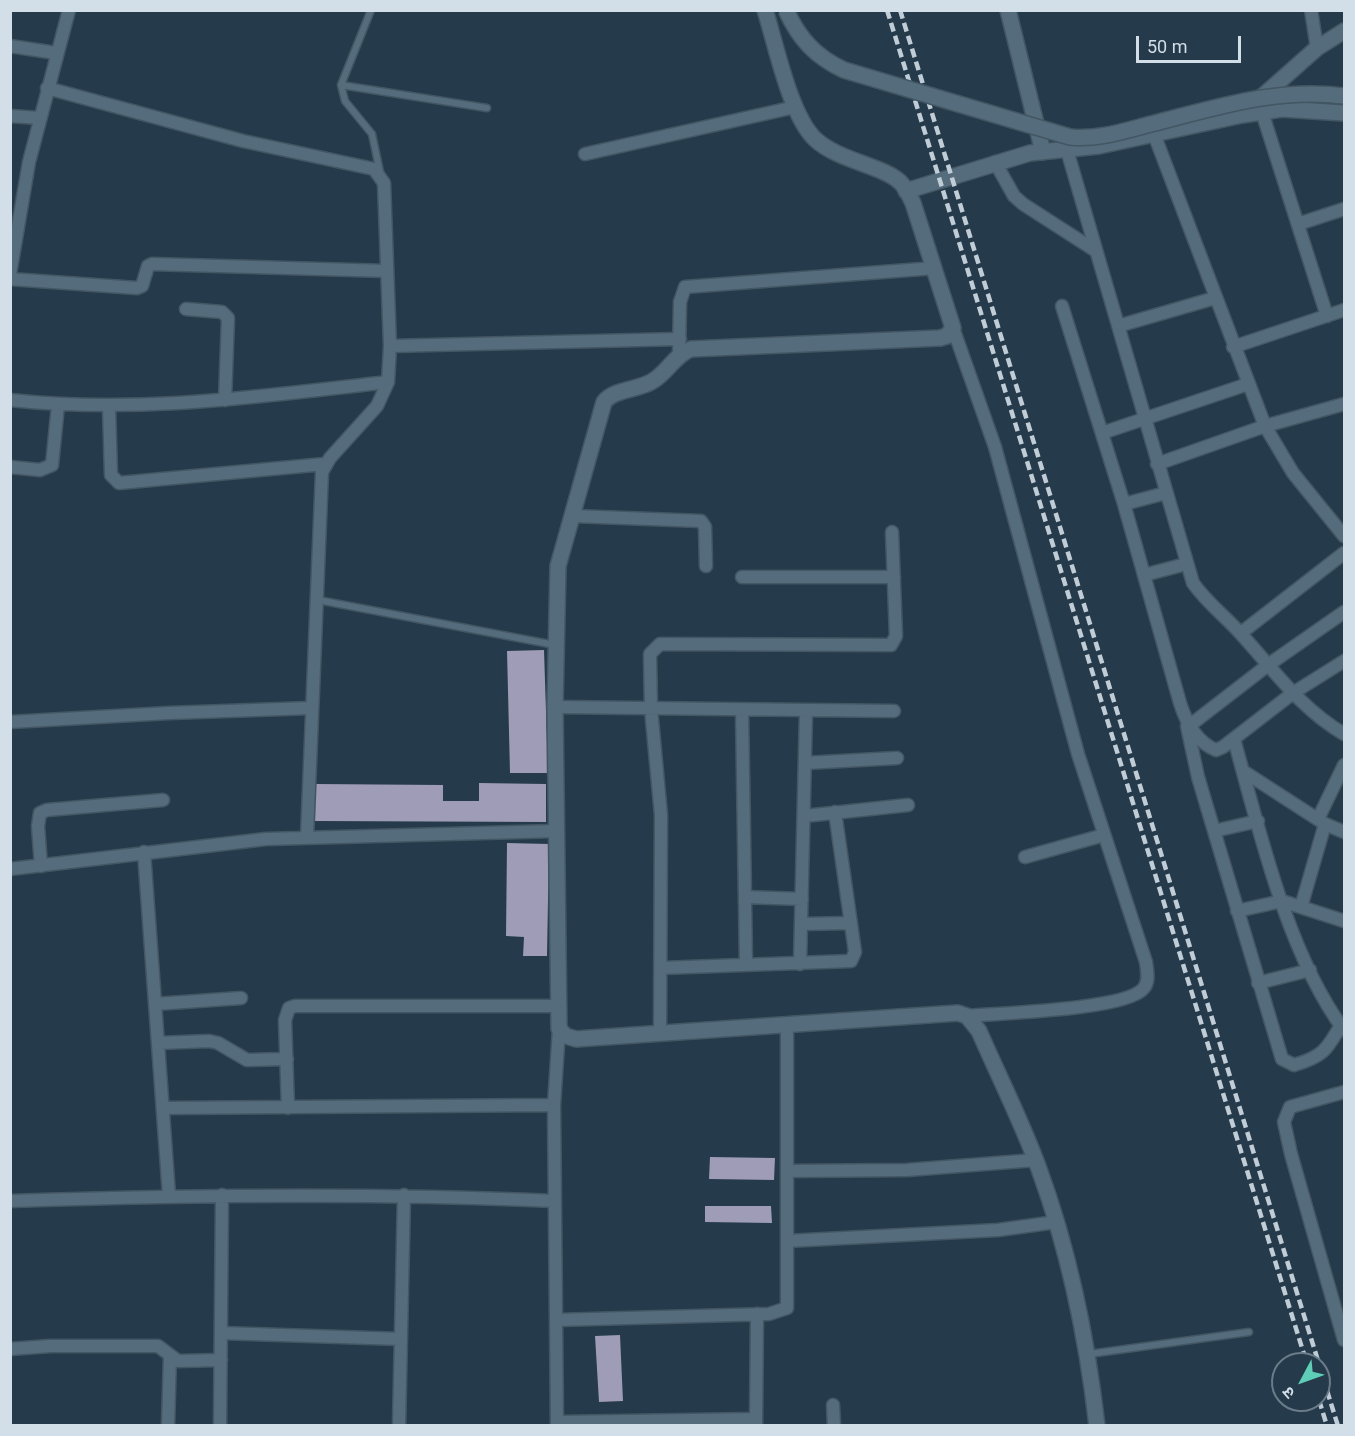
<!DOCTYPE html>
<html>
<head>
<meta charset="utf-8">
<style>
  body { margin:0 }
  #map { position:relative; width:1355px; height:1436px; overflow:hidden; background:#253a4a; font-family:Roboto,"Noto Sans Devanagari",sans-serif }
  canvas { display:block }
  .frame { position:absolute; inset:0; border:12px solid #d2dee8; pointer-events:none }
  .north { position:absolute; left:1271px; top:1352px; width:60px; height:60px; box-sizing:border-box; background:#253a4a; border:2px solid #6a7c89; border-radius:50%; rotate:229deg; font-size:16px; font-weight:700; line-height:24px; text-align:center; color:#d2dee8 }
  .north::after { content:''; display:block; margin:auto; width:21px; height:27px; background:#5eceb8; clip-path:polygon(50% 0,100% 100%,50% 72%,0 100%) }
  .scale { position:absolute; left:1136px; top:36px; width:105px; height:27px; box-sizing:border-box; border:3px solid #d2dee8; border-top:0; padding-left:8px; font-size:18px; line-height:21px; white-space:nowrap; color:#d2dee8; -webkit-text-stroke:4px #253a4a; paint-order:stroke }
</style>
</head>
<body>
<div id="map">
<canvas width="1355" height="1436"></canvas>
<div class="frame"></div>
<div class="north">उ</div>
<div class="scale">50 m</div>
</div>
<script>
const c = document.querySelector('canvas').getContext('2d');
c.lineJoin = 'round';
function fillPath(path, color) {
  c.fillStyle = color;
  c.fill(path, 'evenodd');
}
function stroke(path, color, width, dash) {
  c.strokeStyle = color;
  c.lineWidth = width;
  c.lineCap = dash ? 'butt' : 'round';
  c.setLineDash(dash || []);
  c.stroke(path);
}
fillPath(new Path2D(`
  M544 650 548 773H510L507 651Z
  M479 783 546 784V822L315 821V784L443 785V801H479Z
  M507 843 549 844 547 956H523L524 937 506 936Z
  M710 1157 775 1158 774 1180 709 1179Z
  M705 1206H771L772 1223 705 1222Z
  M620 1335 623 1401 599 1402 595 1336Z`), '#9e9cb6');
const service = new Path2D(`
  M371 10 341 85 345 101 372 134 380 172
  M341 85 487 108
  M318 600 555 645
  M1089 1354 1249 1332`);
const minor = new Path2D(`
  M1311 10 1317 48
  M10 46 56 53
  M47 88 243 141 374 169 384 183 390 346 388 382 377 406 330 458 322 472 307 837
  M1262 112 1327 316
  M10 116 39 118
  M1154 134 1265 426 1293 473 1344 536
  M1067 150 1193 583C1207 603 1225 616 1241 634 1274 670 1301 709 1344 734
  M585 154 795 107
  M995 162 1014 196 1023 204 1096 251
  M1298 224 1344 209
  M10 274 29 162 69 10
  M10 279 137 288 142 286 148 266 152 264 387 271
  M1062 306 1124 504 1180 703C1186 722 1196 742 1216 750L1223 747 1293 693 1344 661
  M186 309 222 312 228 318 225 400
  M1118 326 1215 298
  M953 328 995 447 1078 754 1146 962C1147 971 1150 982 1143 989 1124 1010 999 1013 967 1016
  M390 346 680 339
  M1233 347 1344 310
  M679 355 680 302 685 287 935 268
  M10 400C138 414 262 396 388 382
  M109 407 111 475 119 483 325 464
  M1102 433 1248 384
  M1157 464 1265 426 1344 404
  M10 467 40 470 52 465 58 405
  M1124 504 1166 493
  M573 516 701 521 705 527 706 566
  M1144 575 1186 564
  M742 577H894
  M1241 633 1344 553
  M555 707 894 711
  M742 710 746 964
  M10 722 169 713 311 708
  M1187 726 1198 777 1282 1059 1294 1065C1322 1057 1327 1050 1341 1025
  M1189 726 1268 665 1344 612
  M1234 739C1259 830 1288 955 1344 1030
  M805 763 897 758
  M1243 771 1325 824 1344 832
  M804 816 908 805
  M1318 819 1344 765
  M1214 831 1258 821
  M144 852 169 1195
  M1025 857 1104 835
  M41 866 38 826 40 813 47 810 163 800
  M10 869 266 839 556 831
  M745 897 802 899
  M1301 907 1325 824
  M1237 911 1282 901 1344 921
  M801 924 851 923
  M800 964 806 711
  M661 968 851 961 855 952 835 812
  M1258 983 1310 970
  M155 1004 241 998
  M660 1033 661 815 651 709 650 654 660 644 891 645 896 636 892 532
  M158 1043 209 1041 218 1043 247 1060 287 1059
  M1344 1092 1290 1107 1284 1122 1291 1154 1344 1340
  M163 1108 554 1105
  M288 1108 285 1020 289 1008 295 1006H557
  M787 1171 907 1170 1036 1160
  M10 1201C192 1195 373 1193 554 1201
  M787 1241 998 1230 1056 1222
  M557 1320 769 1314 787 1308V1024
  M221 1333 401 1339
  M10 1349 50 1346H158L178 1361 221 1360
  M833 1405 834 1426
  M557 1422 756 1419
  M168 1426 170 1356
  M220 1426 222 1195
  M399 1426 404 1195
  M557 1426 554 1105 559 1029
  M756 1426 757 1314`);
const tertiary = new Path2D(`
  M765 10C776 45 790 115 815 139 838 161 885 166 901 183 906 188 910 197 913 203L953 328 947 336 940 338 691 349C674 355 667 374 651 382 637 390 614 389 604 402L558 566 555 707 559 1029 566 1036 576 1039 958 1013 967 1016 979 1031C999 1077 1022 1122 1039 1169 1069 1251 1087 1339 1097 1426
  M1008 10 1043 152
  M1255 103 1317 48 1344 31
  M906 191 1030 153 1099 146 1242 115 1282 109 1344 113`);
stroke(service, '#435663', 9);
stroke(minor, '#435663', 15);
stroke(tertiary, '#435663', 18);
stroke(service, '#556c7d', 6);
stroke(minor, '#556c7d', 12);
stroke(tertiary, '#556c7d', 15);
stroke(new Path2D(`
  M887 10 1307 1364
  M900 10 1319 1364
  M1319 1365 1338 1426
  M1319 1400 1327 1426`), '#c0cdd7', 4.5, [9, 4.5]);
const tertiaryBridge = new Path2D(`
  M786 10C799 39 816 57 844 70L1070 137C1098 140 1124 131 1151 124 1215 108 1278 87 1344 96`);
stroke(tertiaryBridge, '#435663', 18, []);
stroke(tertiaryBridge, '#556c7d', 15);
</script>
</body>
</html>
